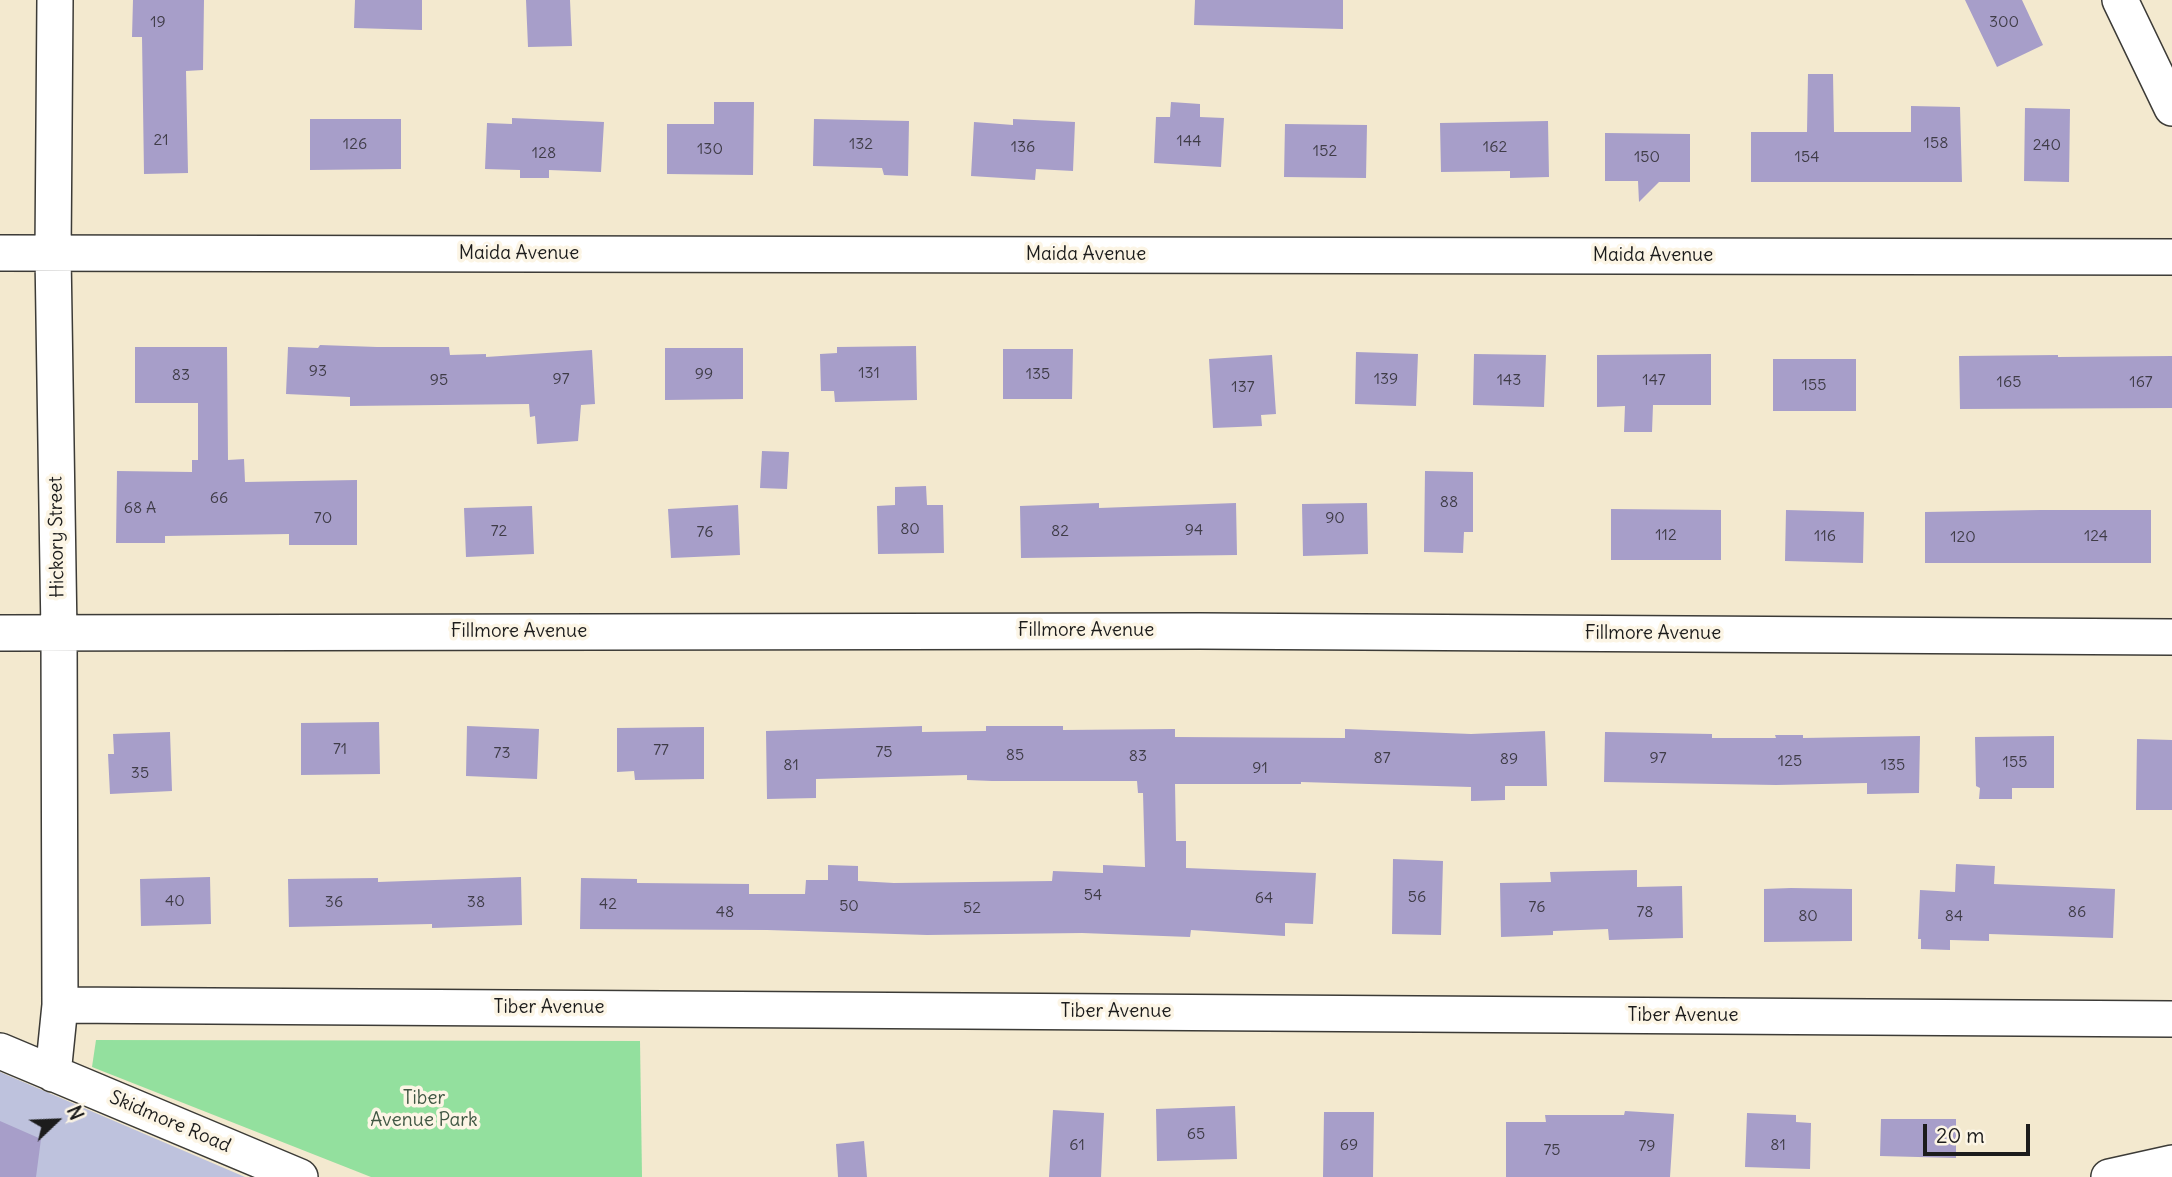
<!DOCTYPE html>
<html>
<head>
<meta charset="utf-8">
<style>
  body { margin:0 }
  #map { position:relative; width:2172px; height:1177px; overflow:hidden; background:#f3e9cf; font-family:Delius,sans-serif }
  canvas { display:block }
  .north { position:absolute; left:21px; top:1086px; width:70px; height:70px; -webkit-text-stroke:5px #fcf5e5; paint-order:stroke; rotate:67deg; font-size:19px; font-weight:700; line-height:28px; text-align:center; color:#1c1c1c }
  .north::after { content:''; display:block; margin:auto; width:24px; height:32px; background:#1c1c1c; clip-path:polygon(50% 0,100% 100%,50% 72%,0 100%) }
  .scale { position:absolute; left:1923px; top:1124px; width:107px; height:32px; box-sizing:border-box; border:4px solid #1c1c1c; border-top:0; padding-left:9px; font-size:21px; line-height:24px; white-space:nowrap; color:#1c1c1c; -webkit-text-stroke:5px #fcf5e5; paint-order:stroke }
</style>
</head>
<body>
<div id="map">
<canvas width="2172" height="1177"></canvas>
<div class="north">N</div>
<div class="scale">20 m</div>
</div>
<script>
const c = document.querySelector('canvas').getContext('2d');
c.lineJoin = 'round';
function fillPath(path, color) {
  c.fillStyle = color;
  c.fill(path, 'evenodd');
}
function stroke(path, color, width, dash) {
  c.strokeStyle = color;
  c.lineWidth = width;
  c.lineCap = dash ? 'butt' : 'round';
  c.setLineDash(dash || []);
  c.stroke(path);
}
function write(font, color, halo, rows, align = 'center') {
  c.font = font + ' Delius,sans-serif';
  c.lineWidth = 7;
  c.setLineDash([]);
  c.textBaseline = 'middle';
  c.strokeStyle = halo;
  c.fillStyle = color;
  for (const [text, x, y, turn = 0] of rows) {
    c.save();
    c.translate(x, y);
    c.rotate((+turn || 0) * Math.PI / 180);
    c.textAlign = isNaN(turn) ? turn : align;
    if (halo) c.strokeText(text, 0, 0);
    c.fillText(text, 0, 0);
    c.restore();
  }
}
fillPath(new Path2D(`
  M0 1072 245 1177H0Z`), '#bec2dd');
fillPath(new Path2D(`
  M96 1040 640 1041 642 1177H371L92 1067Z`), '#93e09e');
fillPath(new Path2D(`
  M133 0H204L203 70 186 71 188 173 144 174 142 37H132Z
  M355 0H422V30L354 28Z
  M526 0H570L572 46 528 47Z
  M1195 0H1343V29L1194 25Z
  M1965 0H2022L2043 45 1997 67Z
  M1808 74H1833L1834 132H1911V106L1960 107 1962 182H1751V132H1807Z
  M714 102H754L753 175 667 174V124H714Z
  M1171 102 1200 104V117L1224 118 1221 167 1154 163 1156 117H1170Z
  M2025 108 2070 109 2069 182 2024 181Z
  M512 118 604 122 601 172 549 170V178H520V170L485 169 487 123 512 124Z
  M310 119H401V169L310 170Z
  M814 119 909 121 908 176 884 175 882 168 813 166Z
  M1013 119 1075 122 1073 171 1036 169 1035 180 971 176 974 122 1013 125Z
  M1548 121 1549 177 1510 178V171L1441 172 1440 123Z
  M1285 124 1367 125 1366 178 1284 177Z
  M1605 133 1690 134V182H1659L1639 202 1638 181H1605Z
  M320 345 377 347H449L450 355 486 354V357L592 350 595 404 581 405 578 441 537 444 535 416 530 417 529 404 350 406V397L286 394 288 347 318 348Z
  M916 346 917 400 835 402 834 391H821L820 354 837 353V347Z
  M135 347H227L228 460 244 459 245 482 357 480V545H289V534L165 536V543H116L117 471 192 472V460H198V403H135Z
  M665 348H743V399L665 400Z
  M1003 349H1073L1072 399H1003Z
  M1356 352 1418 354 1416 406 1355 404Z
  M1474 354 1546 355 1544 407 1473 405Z
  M1711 354V405H1653L1652 432H1624L1625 406 1597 407V355Z
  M1272 355 1276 414 1261 415 1262 426 1213 428 1209 359Z
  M2058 355V357L2172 356V408L1960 409 1959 356Z
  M1773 359H1856V411H1773Z
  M762 451 789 452 787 489 760 488Z
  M1425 471 1473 472V532H1464L1463 553 1424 552Z
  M926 486 927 505H943L944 553 878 554 877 506 895 505V487Z
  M1099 503V508L1236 503 1237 555 1021 558 1020 506Z
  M1367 503 1368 554 1303 556 1302 504Z
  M738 505 740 555 671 558 668 509Z
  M532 506 534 554 466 557 464 508Z
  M1611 509 1721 510V560H1611Z
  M1786 510 1864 512 1863 563 1785 561Z
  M2040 510H2151V563H1925V512Z
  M379 722 380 774 301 775V723Z
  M467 726 539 729 537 779 466 776Z
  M922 726V732L986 731V726H1063V730L1175 729V737L1345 738V729L1471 734 1545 731 1547 786H1505V800L1471 801V787L1301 782V784H1175L1176 841H1186V868L1316 873 1313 924 1285 923V936L1191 930 1190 937 1082 933 927 935 767 930 580 929 581 878 637 879V883L749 884V894H805L806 880H828V865L858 866V881L894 883 1052 881 1053 871 1103 873V865L1145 867 1143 793H1138L1137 781H992L967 780V775L816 779V798L767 799 766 731Z
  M704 727V779L635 780 634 771 617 772V728Z
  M170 732 172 791 110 794 108 754H114L113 734Z
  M1605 732 1712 734V738H1776L1775 735H1803V738L1920 736 1919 793 1867 794V783L1776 785 1604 782Z
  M2054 736V788H2012V799H1979L1980 788 1976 786 1975 737Z
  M2137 739 2172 740V810H2136Z
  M1393 859 1443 861 1441 935 1392 934Z
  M1956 864 1995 866 1994 884 2115 889 2113 938 1989 934V941L1950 940V950L1921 949V939H1918L1920 890 1955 892Z
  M1637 870V887L1682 886 1683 938 1609 940 1608 929 1553 931V935L1501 937 1500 883 1551 882 1550 872Z
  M210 877 211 924 141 926 140 879Z
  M521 877 522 925 432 928V924L289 927 288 879 378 878V882Z
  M1791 888 1852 889V941L1764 942V889Z
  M1235 1106 1237 1159 1157 1161 1156 1109Z
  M1053 1110 1104 1113 1101 1177H1049Z
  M1625 1111 1674 1114 1670 1177H1506V1122H1546L1545 1115H1624Z
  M1324 1112H1374L1373 1177H1323Z
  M1747 1113 1796 1115V1122L1811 1123 1810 1169 1745 1167Z
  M1881 1119H1956V1158L1880 1156Z
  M0 1121 41 1139 36 1177H0Z
  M864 1141 867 1177H838L836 1144Z`), '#a79ec9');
const minor = new Path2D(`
  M2120 0 2172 108
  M0 253 2172 257
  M0 633 1200 631 2172 637
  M60 1005 2172 1019
  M0 1051 300 1177
  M53 1074 60 1005 59 634 53 254 55 0
  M2109 1177 2172 1163`);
stroke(minor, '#3c3b37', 38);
stroke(minor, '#fff', 35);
write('16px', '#3f3c47', null, [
  ["19",158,22],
  ["300",2004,22],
  ["21",161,140],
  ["144",1189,141],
  ["158",1936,143],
  ["126",355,144],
  ["132",861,144],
  ["240",2047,145],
  ["136",1023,147],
  ["162",1495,147],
  ["130",710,149],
  ["152",1325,151],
  ["128",544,153],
  ["150",1647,157],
  ["154",1807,157],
  ["93",318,371],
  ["131",869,373],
  ["99",704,374],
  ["135",1038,374],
  ["83",181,375],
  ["97",561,379],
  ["139",1386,379],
  ["95",439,380],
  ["143",1509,380],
  ["147",1654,380],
  ["165",2009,382],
  ["167",2141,382],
  ["155",1814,385],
  ["137",1243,387],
  ["66",219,498],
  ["88",1449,502],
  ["68 A",140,508],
  ["70",323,518],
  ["90",1335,518],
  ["80",910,529],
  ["94",1194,530],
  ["72",499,531],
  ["82",1060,531],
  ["76",705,532],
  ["112",1666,535],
  ["116",1825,536],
  ["124",2096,536],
  ["120",1963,537],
  ["71",340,749],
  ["77",661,750],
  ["75",884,752],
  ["73",502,753],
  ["85",1015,755],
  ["83",1138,756],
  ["87",1382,758],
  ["97",1658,758],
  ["89",1509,759],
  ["125",1790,761],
  ["155",2015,762],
  ["81",791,765],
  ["135",1893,765],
  ["91",1260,768],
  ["35",140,773],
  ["54",1093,895],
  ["56",1417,897],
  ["64",1264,898],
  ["40",175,901],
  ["36",334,902],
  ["38",476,902],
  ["42",608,904],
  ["50",849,906],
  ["76",1537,907],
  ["52",972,908],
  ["48",725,912],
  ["78",1645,912],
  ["86",2077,912],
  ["80",1808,916],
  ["84",1954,916],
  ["65",1196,1134],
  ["61",1077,1145],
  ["69",1349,1145],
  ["81",1778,1145],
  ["79",1647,1146],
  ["75",1552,1150]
]);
write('19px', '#1c1c1c', '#fcf5e5', [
  ["Maida Avenue",519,254],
  ["Maida Avenue",1086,255],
  ["Maida Avenue",1653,256],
  ["Hickory Street",57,537,-91],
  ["Fillmore Avenue",1086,631],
  ["Fillmore Avenue",519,632],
  ["Fillmore Avenue",1653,634],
  ["Tiber Avenue",549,1008],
  ["Tiber Avenue",1116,1012],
  ["Tiber Avenue",1683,1016],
  ["Skidmore Road",170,1122,23]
]);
write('19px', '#405743', '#fcf5e5', [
  ["Tiber",424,1099],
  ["Avenue Park",424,1121]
]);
</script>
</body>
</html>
